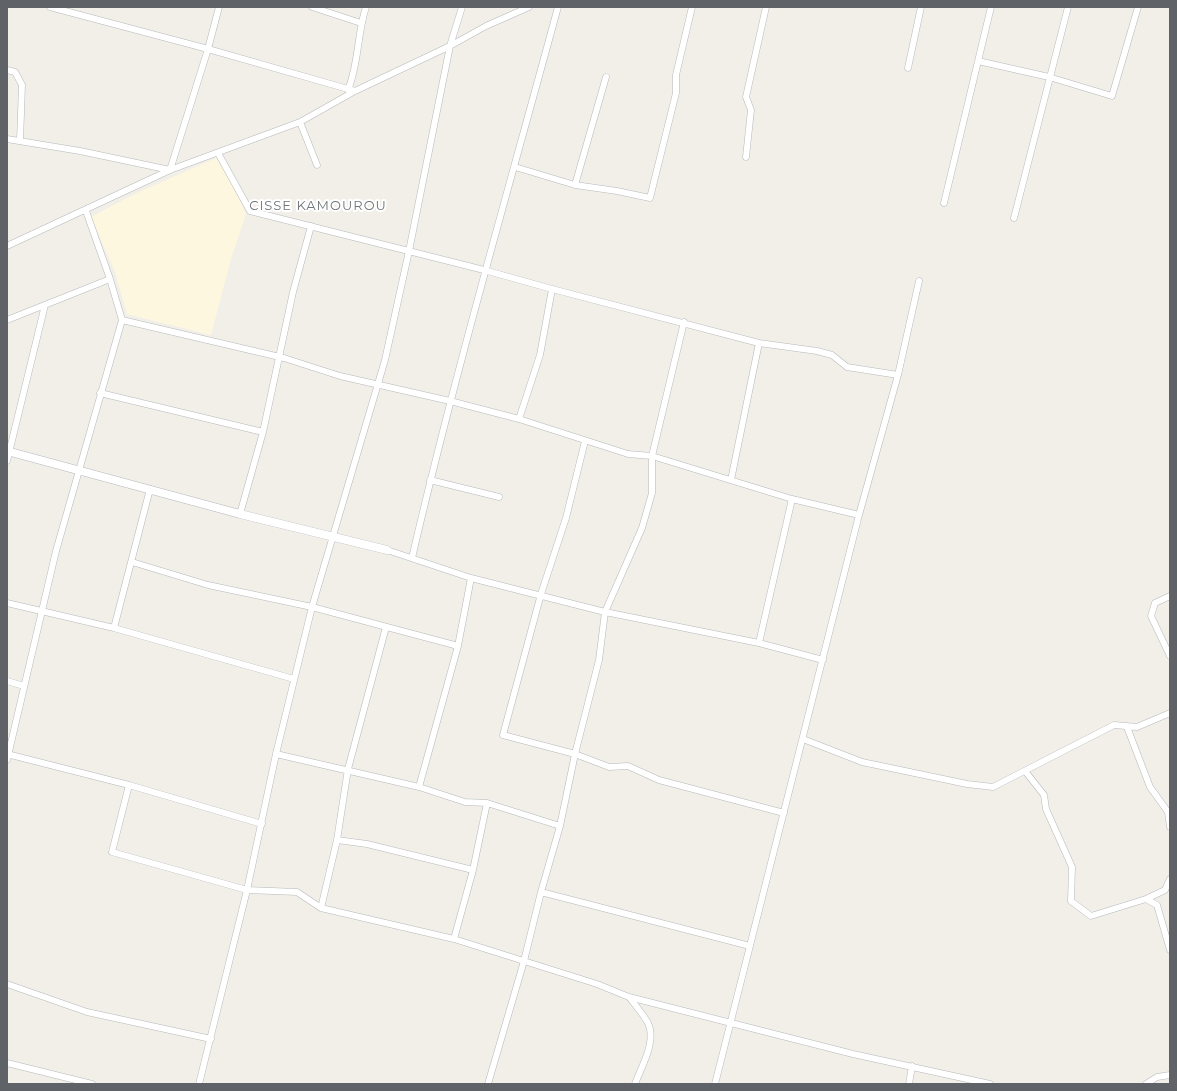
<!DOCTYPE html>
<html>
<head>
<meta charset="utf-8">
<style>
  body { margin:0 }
  #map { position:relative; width:1177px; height:1091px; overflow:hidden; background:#f1efe8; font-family:Montserrat,sans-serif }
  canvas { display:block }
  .frame { position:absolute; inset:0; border:8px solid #5f6368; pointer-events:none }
</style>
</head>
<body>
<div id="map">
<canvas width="1177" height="1091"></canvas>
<div class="frame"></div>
</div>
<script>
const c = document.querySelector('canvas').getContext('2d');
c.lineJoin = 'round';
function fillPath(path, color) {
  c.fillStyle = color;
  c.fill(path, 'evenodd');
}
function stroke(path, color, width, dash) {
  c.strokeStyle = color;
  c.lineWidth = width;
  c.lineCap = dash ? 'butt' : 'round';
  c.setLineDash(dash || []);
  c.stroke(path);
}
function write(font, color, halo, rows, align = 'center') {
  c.font = font + ' Montserrat,sans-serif';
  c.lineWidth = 4;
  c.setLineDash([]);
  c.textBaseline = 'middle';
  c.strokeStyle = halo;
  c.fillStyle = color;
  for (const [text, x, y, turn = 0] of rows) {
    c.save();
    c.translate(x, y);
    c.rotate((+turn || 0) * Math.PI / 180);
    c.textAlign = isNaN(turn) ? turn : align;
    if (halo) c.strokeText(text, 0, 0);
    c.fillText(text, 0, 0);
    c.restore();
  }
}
fillPath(new Path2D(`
  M216 158 229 176 246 214 231 259 211 335 127 314 115 272 91 217 137 193Z`), '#fef7e0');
const minor = new Path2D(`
  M50 7 208 49 355 91
  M312 7 361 23
  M978 61 1049 77 1112 96 1138 7
  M908 68 921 7
  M7 70 15 72 22 85 20 141
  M348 90C359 63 357 34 366 7
  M300 122 317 165
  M7 139 80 151 170 170
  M218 153 250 211 484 270 552 289 759 343 817 351 832 355 847 367 898 375
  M746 157 751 110 746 97 766 7
  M515 167 575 185 617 191 650 198 676 93V75L692 7
  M170 170 208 49 219 7
  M575 185 606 77
  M944 203 991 7
  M1014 218 1068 7
  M7 246 170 170 300 122 355 91 450 46 486 26 529 7
  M7 320 110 279
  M122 320 284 358 340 376 450 401 519 419 540 355 552 289
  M100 393 263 432
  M519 419 628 454 652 456 792 499
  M585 441 566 518 541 594 503 735 575 754 609 767 628 766 659 780 784 813
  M7 461 45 305
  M430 480 499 497
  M731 480 759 343
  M240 514 263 432 293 292 311 226
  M387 550 471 578 605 612 759 643 792 499 859 515
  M412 558C455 373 508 191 558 7
  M132 562 208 585 312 607 458 646
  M1170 596 1155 603 1151 616 1170 656
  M7 603 114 628 294 679
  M114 628 150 489
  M759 643 823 660
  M7 681 24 686
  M1127 727 1150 787 1168 812 1170 827
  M803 739 862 762 967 784 993 787 1114 725 1137 727 1170 713
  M7 754 129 785 262 824
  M276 754 419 787 465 802 487 803 560 826
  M7 760 56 551 122 320 110 279 86 211
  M1025 771 1044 795 1046 809 1072 867 1071 901 1091 916 1146 899 1157 905 1170 950
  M129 785 112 852 247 890 297 892 321 908 454 939 597 984 629 997 853 1054 990 1084
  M419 787 458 646 471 578
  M337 840 367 844 473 870
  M541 892 750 946
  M1146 899 1165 890 1170 879
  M321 908 337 840 348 769 386 627
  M454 939 473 870 487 803
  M7 984 87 1012 211 1039
  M629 997C636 1006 643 1014 648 1023 657 1042 641 1067 635 1084
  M7 1063 92 1084
  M199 1084 247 890 276 754 312 607 385 360 409 251 450 46 462 7
  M488 1084 524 961 541 892 560 826 575 754 599 660 605 612 642 528 652 493V456L684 322
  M715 1084 859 515 898 375 919 281
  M909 1084 912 1066
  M1146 1084 1157 1077 1170 1075`);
const tertiary = new Path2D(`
  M7 451 240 514 387 550`);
stroke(minor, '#b5b8bc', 7);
stroke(tertiary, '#b5b8bc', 9);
stroke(minor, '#fff', 6);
stroke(tertiary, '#fff', 8);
c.letterSpacing = '1px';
write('13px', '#70757a', '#fff', [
  ["CISSE KAMOUROU",318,206]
]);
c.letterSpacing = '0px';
</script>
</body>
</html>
